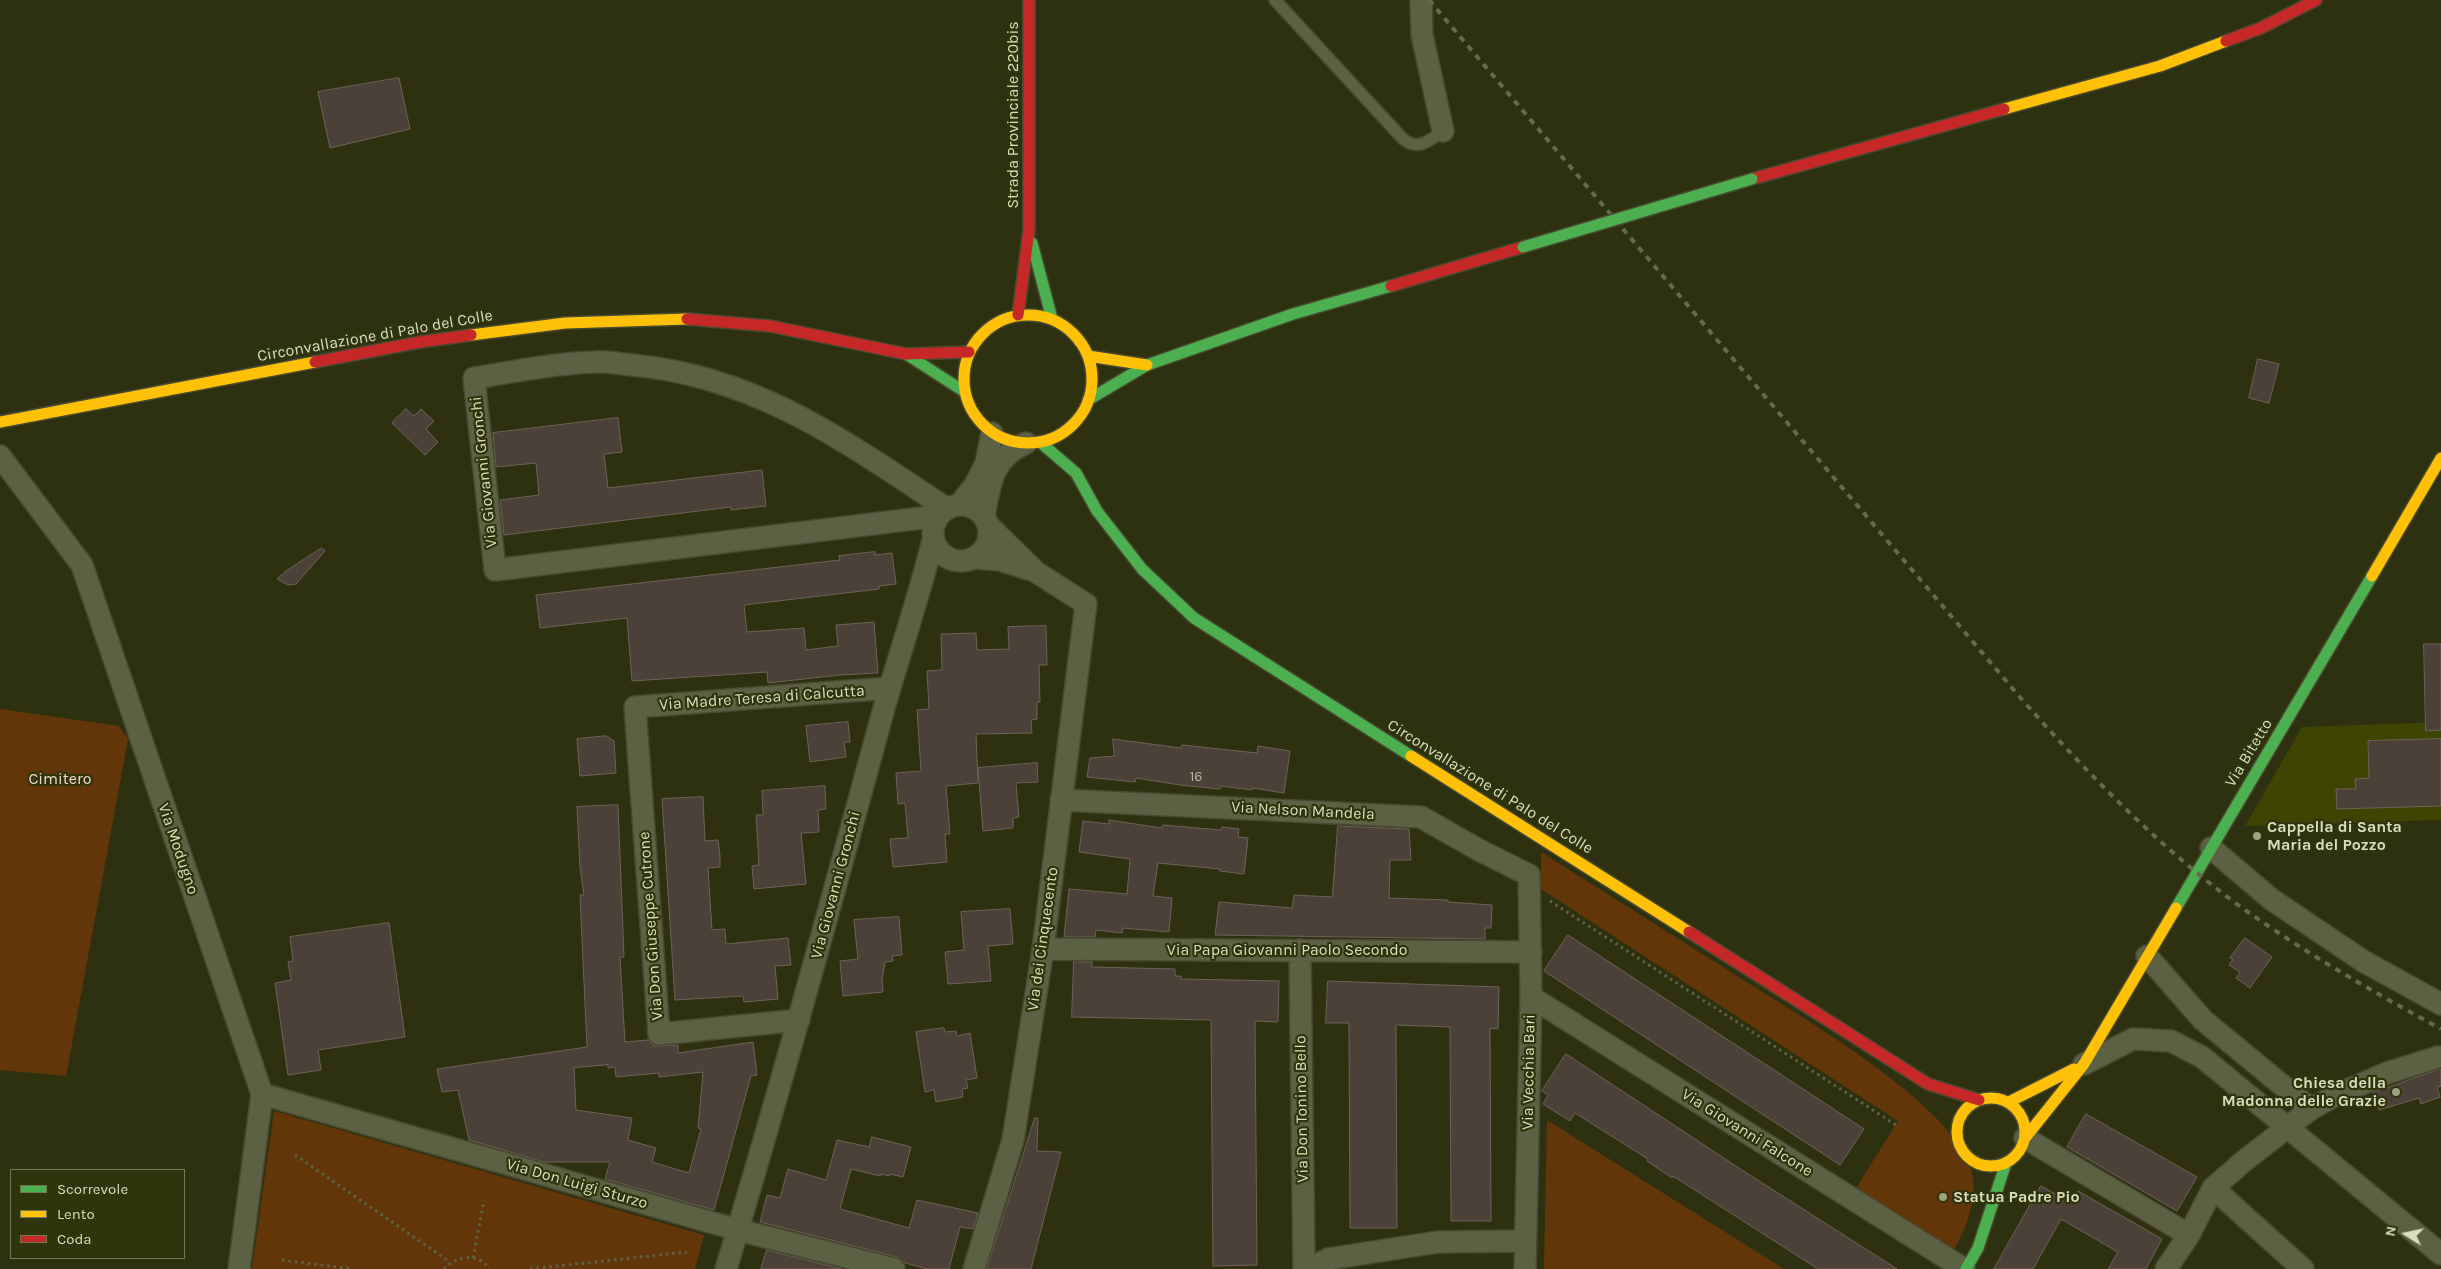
<!DOCTYPE html>
<html>
<head>
<meta charset="utf-8">
<style>
  body { margin:0 }
  #map { position:relative; width:2441px; height:1269px; overflow:hidden; background:#2e3110; font-family:Karla,sans-serif }
  canvas { display:block }
  .legend { position:absolute; left:10px; top:1169px; width:175px; height:90px; box-sizing:border-box; background:#30340d; border:1px solid #747852; margin:0; padding:6px 9px; list-style:none; font-size:15px; color:#d9dfba }
  .legend li { display:flex; align-items:center; gap:10px; height:25px }
  .legend b { width:25px; border:1px solid #747852 }
  .north { position:absolute; left:2381px; top:1209px; width:50px; height:50px; -webkit-text-stroke:4px #30340d; paint-order:stroke; rotate:280deg; font-size:14px; font-weight:700; line-height:20px; text-align:center; color:#d9dfba }
  .north::after { content:''; display:block; margin:auto; width:18px; height:22px; background:#d9dfba; clip-path:polygon(50% 0,100% 100%,50% 72%,0 100%) }
</style>
</head>
<body>
<div id="map">
<canvas width="2441" height="1269"></canvas>
<ul class="legend">
<li><b style="height:6px;background:#4caf50"></b>Scorrevole</li>
<li><b style="height:6px;background:#ffc107"></b>Lento</li>
<li><b style="height:6px;background:#c62828"></b>Coda</li>
</ul>
<div class="north">N</div>
</div>
<script>
const c = document.querySelector('canvas').getContext('2d');
c.lineJoin = 'round';
function fillPath(path, color) {
  c.fillStyle = color;
  c.fill(path, 'evenodd');
}
function stroke(path, color, width, dash) {
  c.strokeStyle = color;
  c.lineWidth = width;
  c.lineCap = dash ? 'butt' : 'round';
  c.setLineDash(dash || []);
  c.stroke(path);
}
function write(font, color, halo, rows, align = 'center') {
  c.font = font + ' Karla,sans-serif';
  c.lineWidth = 4.5;
  c.setLineDash([]);
  c.textBaseline = 'middle';
  c.strokeStyle = halo;
  c.fillStyle = color;
  for (const [text, x, y, turn = 0] of rows) {
    c.save();
    c.translate(x, y);
    c.rotate((+turn || 0) * Math.PI / 180);
    c.textAlign = isNaN(turn) ? turn : align;
    if (halo) c.strokeText(text, 0, 0);
    c.fillText(text, 0, 0);
    c.restore();
  }
}
fillPath(new Path2D(`
  M2441 722V820L2245 826 2302 727Z`), '#3e4402');
fillPath(new Path2D(`
  M0 709 119 726 128 739 66 1076 0 1070Z
  M1541 852C1603 891 1664 930 1726 969 1787 1009 1950 1100 1971 1169 1979 1197 1967 1227 1953 1251L1855 1190 1898 1121 1541 889Z
  M274 1111 704 1235 695 1269H252Z
  M1547 1120 1784 1269H1544Z`), '#633609');
const building = new Path2D(`
  M399 78 410 129 330 148 318 92Z
  M2258 359 2279 364 2269 403 2249 398Z
  M406 409 414 416 421 409 434 421 426 429 438 442 425 455 392 423Z
  M618 418 622 452 604 454 608 488 762 470 766 506 731 510V507L504 535 500 500 539 495 536 463 496 467 493 433Z
  M322 548 325 551 296 584 288 585 277 579 286 571Z
  M875 552V555L892 553 896 584 879 586V589L744 605 747 632 804 628 806 650 838 646 836 625 874 622 878 673 840 675 768 683 767 672 632 681 627 618 540 628 536 595 840 560 839 556Z
  M1046 626 1047 665H1039L1040 702H1037V719L1031 720 1032 733 976 734 978 783 946 786 950 834H945L947 862 893 867 890 839 908 838 905 803 898 804 896 773 921 771 917 710 929 709 927 671 942 670 941 634 976 633 977 650 1009 649 1008 627Z
  M2424 644H2441V730L2426 731Z
  M848 722 850 742H844L846 757 810 762 806 726Z
  M606 736 614 741 616 773 580 776 577 739Z
  M1113 739 1181 748 1182 745 1257 753 1258 746 1290 751 1284 793 1252 788V790L1221 786 1220 789 1180 785 1136 778 1135 782 1087 777 1090 758 1114 756Z
  M2441 739V806L2337 809 2336 789H2356L2355 779 2369 778 2368 741Z
  M1037 763 1038 782 1016 783 1019 817 1013 818V828L983 831 978 768Z
  M825 786 826 809 818 810 819 832 801 833 806 884 754 889 752 866 759 865 756 815H763L762 791Z
  M703 797 705 841 718 840 720 856V867L708 868 712 930 725 929 726 944 788 938 791 965 775 966 778 999 744 1002 743 996 675 1000 662 799Z
  M618 805 624 957H620L625 1042 648 1040 654 1046 678 1045V1053L753 1042 757 1075 751 1076 714 1210 605 1179 610 1162H544L469 1140 458 1090 442 1092 437 1069 587 1047 580 895H584L580 867 577 807ZM608 1065V1068L615 1067 616 1077 659 1073V1077L703 1072 698 1128 701 1129 689 1173 652 1162 656 1148 628 1140 632 1118 576 1110 574 1068Z
  M1109 820 1162 828 1163 825 1221 830 1222 827 1239 829 1238 837 1248 838 1244 874 1220 871V869L1158 863 1153 896 1172 898 1169 932 1123 928 1122 933 1096 930 1095 937H1064L1069 889 1127 894 1130 859 1079 852 1083 821 1109 824Z
  M1338 826 1409 829 1411 860H1390L1389 898 1448 900V902L1492 905 1491 928H1485V939L1215 935 1219 902 1292 908 1294 895 1332 897Z
  M1010 909 1013 944 988 946 991 981 948 984 945 952 964 950 961 912Z
  M899 917 902 955 892 956 893 961 885 962 882 980 883 992 843 996 840 961 858 959 854 920Z
  M389 923 405 1037 318 1050 321 1070 288 1075 275 983 291 980 288 962 293 961 290 937Z
  M1568 935 1864 1129 1840 1165 1544 971Z
  M2245 938 2272 957 2250 988 2236 978 2240 972 2229 965 2233 959 2230 958Z
  M1074 962H1092V967L1175 969V976H1181V979L1279 981 1278 1022 1255 1021 1257 1265 1213 1266 1211 1020 1072 1017Z
  M1328 981 1499 987 1498 1029 1490 1028 1491 1221H1451L1450 1027 1396 1025 1397 1228H1350L1349 1023H1326Z
  M944 1028 945 1032 956 1031 957 1036 970 1033 977 1078 966 1080 968 1088 962 1089 963 1097 936 1102 934 1090 925 1092 916 1032Z
  M1566 1054 1745 1172 1897 1269H1818L1673 1176 1672 1178 1647 1161 1648 1159 1575 1113 1570 1121 1543 1104 1548 1095 1542 1091Z
  M2441 1069V1086L2437 1087 2440 1097 2421 1104 2419 1098 2379 1110 2373 1093Z
  M2086 1114 2197 1177 2177 1211 2067 1147Z
  M1035 1118H1038L1037 1151 1061 1152 1031 1269H987Z
  M872 1137 911 1147 903 1177 890 1174 889 1176 881 1174 880 1176 851 1169 840 1209 909 1228 917 1200 978 1213 973 1229 960 1227 949 1269H927L905 1263 897 1257 760 1222 767 1195 780 1198 788 1169 826 1180 837 1140 869 1147Z
  M2041 1186 2071 1203 2078 1191 2162 1239 2146 1269H2108L2118 1252 2061 1219 2033 1269H1994Z
  M767 1250 842 1269H761Z`);
fillPath(building, '#4c4138');
stroke(building, '#6f6259', 1);
const lane = new Path2D(`
  M1275 0 1403 139C1418 151 1429 141 1443 131`);
const street = new Path2D(`
  M1421 0 1422 35 1443 131
  M0 456 82 565 262 1094 239 1269
  M960 504 975 485 986 463 992 433
  M933 533a28 28 0 1 1 56 0a28 28 0 1 1-56 0Z
  M938 516 495 570 474 378C513 372 555 363 594 362 607 361 620 364 632 365 756 376 846 442 946 508
  M984 517C990 483 992 458 1026 443
  M975 558 1000 560 1028 569
  M1061 800 1421 817 1479 850 1529 875 1531 997 1525 1269
  M2211 848 2271 899 2363 961 2441 1004
  M1043 949 1531 952
  M1300 950 1304 1269
  M2147 956 2203 1020 2311 1109
  M1531 997 1964 1269
  M799 1020 659 1034 635 707 890 688
  M2084 1064 2133 1039 2171 1041 2202 1057 2441 1254
  M262 1094 738 1230 894 1269
  M2025 1138 2189 1235
  M2213 1188 2303 1269
  M726 1269C782 1083 833 896 884 708 900 652 919 597 933 540
  M974 1269 1013 1140 1043 949 1086 604 1036 572 988 525
  M1309 1269 1328 1259 1438 1242 1525 1241
  M2166 1269 2189 1235 2213 1188 2244 1161 2311 1109 2336 1095 2387 1073 2438 1057`);
const fast = new Path2D(`
  M1032 243 1052 319
  M906 354 965 392
  M1088 400 1147 365 1293 314 1391 286
  M1040 442 1076 473 1097 511 1142 569 1194 618 1411 756
  M2176 908 2372 576
  M1966 1269 1978 1248 2006 1163`);
const slow = new Path2D(`
  M2004 109 2160 66 2226 41
  M964 379a64 64 0 1 1 128 0a64 64 0 1 1-128 0Z
  M471 335 565 323 687 319
  M1088 356 1147 365
  M0 422 315 362
  M2372 576 2441 458
  M1411 756 1689 932
  M1957 1132a34 34 0 1 1 68 0a34 34 0 1 1-68 0Z
  M2009 1102 2074 1069
  M2025 1138 2084 1064 2176 908`);
const jam = new Path2D(`
  M2226 41 2261 28 2316 0
  M1752 179 2004 109
  M1391 286 1523 247
  M1018 315 1029 230V0
  M687 319 770 326 906 354 969 352
  M315 362 420 342 471 335
  M1689 932 1928 1084 1979 1100`);
stroke(lane, '#474930', 14);
stroke(street, '#474930', 24);
stroke(fast, '#474930', 14);
stroke(slow, '#474930', 14);
stroke(jam, '#474930', 14);
stroke(new Path2D(`
  M1550 901 1896 1125
  M295 1155 450 1262
  M473 1258 484 1200
  M282 1260 352 1269
  M444 1269C454 1256 480 1252 489 1269
  M530 1269 687 1252`), '#5e6248', 3, [2.5, 4]);
stroke(lane, '#5d6144', 11);
stroke(street, '#5d6144', 21);
stroke(fast, '#4caf50', 11);
stroke(slow, '#ffc107', 11);
stroke(jam, '#c62828', 11);
stroke(new Path2D(`
  M1429 0 2018 695C2084 770 2154 842 2234 902 2300 950 2370 990 2441 1029`), '#666951', 4, [6, 6]);
const fastBridge = new Path2D(`
  M1523 247 1752 179`);
stroke(fastBridge, '#474930', 14, []);
stroke(fastBridge, '#4caf50', 11);
for (const [x, y, r, color] of [
  [2257,836,5,"#9da27e"],
  [2396,1092,5,"#9da27e"],
  [1943,1197,5,"#9da27e"]
]) {
  const dot = new Path2D();
  dot.arc(x, y, r, 0, 2 * Math.PI);
  c.fillStyle = color;
  c.fill(dot);
  stroke(dot, '#30340d', 2);
}
write('14px', '#b6b89a', null, [
  ["16",1196,777]
]);
write('16px', '#d9dfba', '#30340d', [
  ["Strada Provinciale 220bis",1013,115,-90],
  ["Circonvallazione di Palo del Colle",375,336,-10],
  ["Via Giovanni Gronchi",484,472,-96],
  ["Via Madre Teresa di Calcutta",762,698,-4],
  ["Via Bitetto",2249,753,-59],
  ["Circonvallazione di Palo del Colle",1490,787,32],
  ["Via Nelson Mandela",1303,811,3],
  ["Via Modugno",178,849,71],
  ["Via Giovanni Gronchi",836,885,-75],
  ["Via Don Giuseppe Cutrone",651,926,-94],
  ["Via dei Cinquecento",1043,939,-82],
  ["Via Papa Giovanni Paolo Secondo",1287,950],
  ["Via Vecchia Bari",1529,1072,-89],
  ["Via Don Tonino Bello",1302,1109,-91],
  ["Via Giovanni Falcone",1747,1133,32],
  ["Via Don Luigi Sturzo",577,1184,16]
]);
write('16px', '#f2d7c5', '#30340d', [
  ["Cimitero",60,779]
]);
write('bold 16px', '#d9dfba', '#30340d', [
  ["Cappella di Santa",2267,827],
  ["Maria del Pozzo",2267,845],
  ["Chiesa della",2386,1083,"right"],
  ["Madonna delle Grazie",2386,1101,"right"],
  ["Statua Padre Pio",1953,1197]
], 'left');
</script>
</body>
</html>
